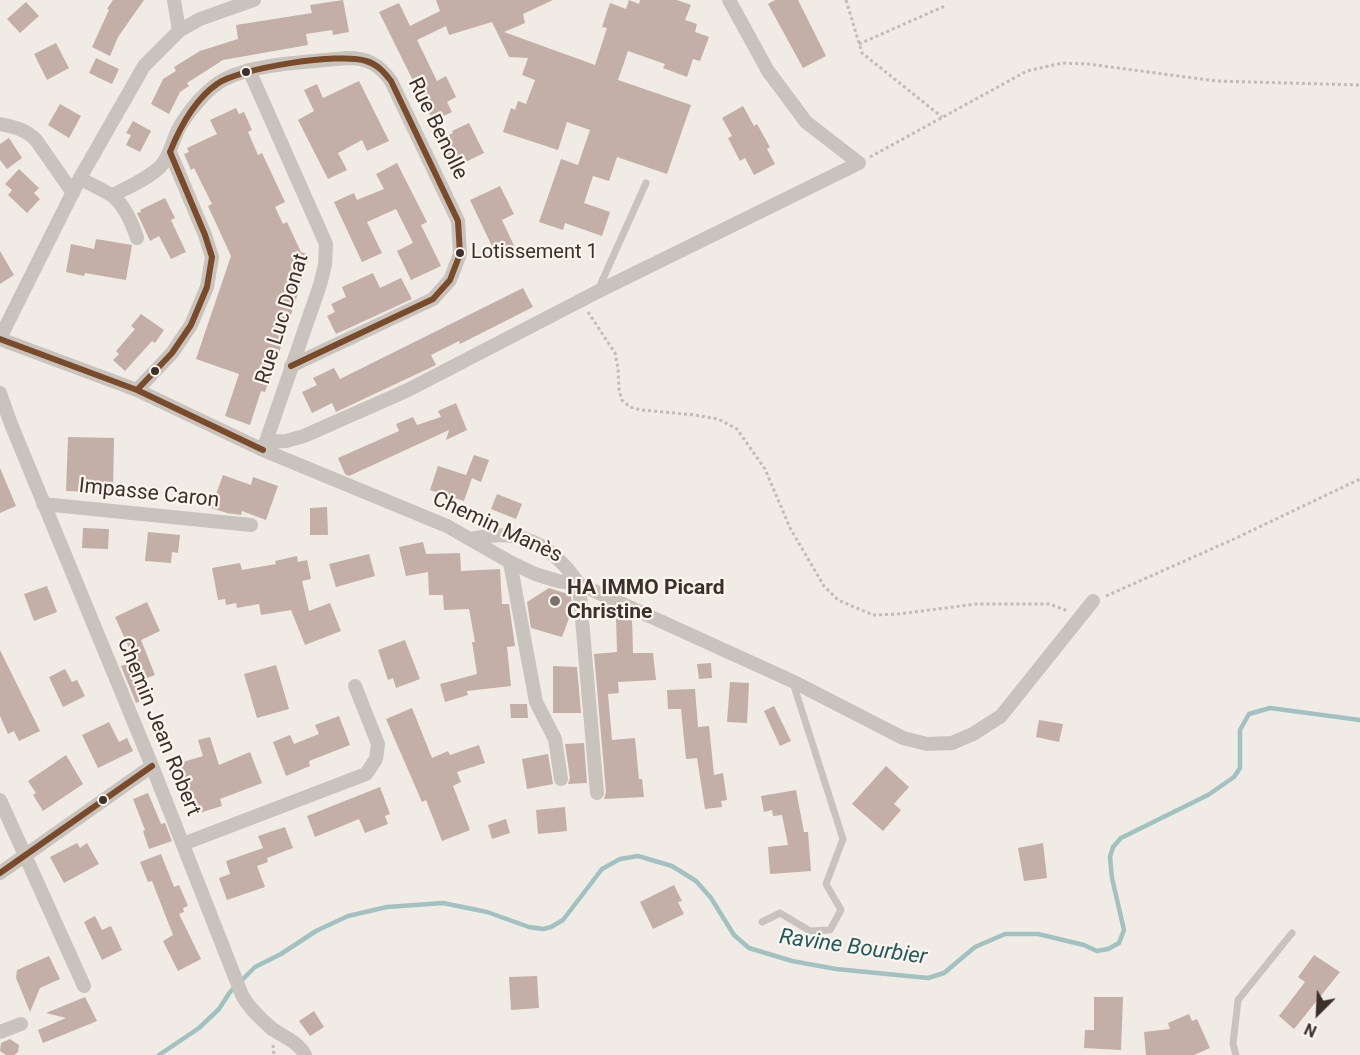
<!DOCTYPE html>
<html>
<head>
<meta charset="utf-8">
<style>
  body { margin:0 }
  #map { position:relative; width:1360px; height:1055px; overflow:hidden; background:#f0ebe5; font-family:Roboto,sans-serif }
  canvas { display:block }
  .north { position:absolute; left:1288px; top:983px; width:60px; height:60px; -webkit-text-stroke:4px #fbf5ee; paint-order:stroke; rotate:204deg; font-size:16px; font-weight:700; line-height:24px; text-align:center; color:#3b302b }
  .north::after { content:''; display:block; margin:auto; width:21px; height:27px; background:#3b302b; clip-path:polygon(50% 0,100% 100%,50% 72%,0 100%) }
</style>
</head>
<body>
<div id="map">
<canvas width="1360" height="1055"></canvas>
<div class="north">N</div>
</div>
<script>
const c = document.querySelector('canvas').getContext('2d');
c.lineJoin = 'round';
function stroke(path, color, width, dash) {
  c.strokeStyle = color;
  c.lineWidth = width;
  c.lineCap = dash ? 'butt' : 'round';
  c.setLineDash(dash || []);
  c.stroke(path);
}
function fillPath(path, color) {
  c.fillStyle = color;
  c.fill(path, 'evenodd');
}
function write(font, color, halo, rows, align = 'center') {
  c.font = font + ' Roboto,sans-serif';
  c.lineWidth = 4.5;
  c.setLineDash([]);
  c.textBaseline = 'middle';
  c.strokeStyle = halo;
  c.fillStyle = color;
  for (const [text, x, y, turn = 0] of rows) {
    c.save();
    c.translate(x, y);
    c.rotate((+turn || 0) * Math.PI / 180);
    c.textAlign = isNaN(turn) ? turn : align;
    if (halo) c.strokeText(text, 0, 0);
    c.fillText(text, 0, 0);
    c.restore();
  }
}
stroke(new Path2D(`
  M159 1055 199 1028 219 1009 230 992 255 967 281 954 316 931 348 916 387 907 443 903 487 912 529 927 543 929 551 927 563 920 602 869 620 859 638 856 672 866 696 881 711 898 734 935 749 948 792 961 836 969 928 978 944 973 975 947 1005 934H1038L1084 945 1097 951 1108 949 1119 943 1124 930 1112 878 1110 857 1113 847 1121 838 1208 795 1234 777 1240 768V730L1249 714 1270 708 1360 720`), '#a1c2c1', 4.5);
fillPath(new Path2D(`
  M113 0H144L118 37 110 56 92 47 109 10 107 9Z
  M343 0 349 32 333 35 332 30 306 34 308 45 223 60 187 83 189 86 180 92 169 114 151 104 163 79 176 71 174 67 200 51 238 39 236 25 312 13 310 5Z
  M436 0H553L523 14 525 23 504 32 595 65 607 28 602 27 610 3 626 9 629 0 639 4 640 0H677L691 5 685 20 697 24 695 32 709 37 700 61 693 59 687 77 663 68 665 64 628 51 618 80 691 105 667 174 617 157 609 181 593 176 584 203 610 212 602 236 565 223 563 230 539 222 561 159 578 165 590 130 567 122 558 150 503 132 511 108 515 110 518 101 526 104 535 80 522 75 528 58 509 57 492 22 449 35 446 26 417 40 437 81 446 76 456 97 447 102 452 112 433 121 379 12 399 3 410 26 440 11Z
  M775 0H798L826 56 803 68 768 4Z
  M26 2 39 16 20 33 7 19Z
  M56 43 69 68 47 80 34 54Z
  M96 58 119 69 112 84 89 73Z
  M359 81 389 141 367 151 362 140 338 153 347 170 328 179 298 120 314 111 304 90 317 84 323 98Z
  M60 104 81 116 69 138 48 125Z
  M743 106 754 126 757 124 770 147 767 149 775 164 754 175 745 158 740 161 728 138 732 136 722 118Z
  M236 108 239 114 244 112 252 130 248 132 258 155 262 153 285 202 275 207 283 224 287 222 301 252 310 255 276 362 265 392 261 391 250 425 225 416 239 374 196 359 231 256 208 206 212 204 194 168 191 170 184 154 189 152 187 148 217 134 210 120Z
  M133 121 151 131 140 152 126 145 131 135 126 133Z
  M469 123 484 153 453 168 439 140 453 133 452 131Z
  M9 138 22 158 7 169 0 160V144Z
  M397 163 427 222 421 225 441 266 411 280 397 251 413 243 396 209 367 222 382 253 362 262 334 202 354 193 357 200 384 189 376 174Z
  M19 169 39 188 34 193 40 199 27 213 8 195 12 190 5 184Z
  M500 186 514 214 502 220 517 252 499 261 470 200Z
  M165 198 175 218 171 220 186 252 171 259 159 236 150 241 137 213 141 212 140 210Z
  M96 239 132 245 126 280 85 273 84 276 66 272 71 244 94 249Z
  M0 251 14 275 0 284Z
  M373 273 380 288 401 278 412 299 336 334 327 316 335 312 331 304 346 297 342 287Z
  M523 288 533 307 460 344 459 341 431 355 436 365 336 412 332 403 312 413 302 392 317 385 313 378 334 368 340 379Z
  M141 314 164 330 155 343 152 341 125 371 113 360 119 354 116 351 135 329 131 326Z
  M456 403 467 430 446 440 449 430 349 476 345 474 338 458 399 431 396 424 413 417 417 425 441 417 438 411Z
  M68 437 114 438 113 493 66 491Z
  M474 455 489 460 481 482 472 478 464 501 430 490 438 466 466 475Z
  M0 468 16 506 0 513Z
  M223 475 251 485 253 477 278 486 266 520 242 511 241 515 227 513 211 508Z
  M497 494 522 504 516 519 491 509Z
  M327 507 328 535H310V508Z
  M83 528 109 529 108 549 82 548Z
  M148 532 180 535 178 553 172 552 171 563 145 561Z
  M423 542 426 554 460 553 461 571 500 569 502 604H509L515 646 507 647 511 686 467 691 468 695 445 702 440 684 477 674 472 642H475L469 609 444 610 443 595H429L428 572 406 576 399 547Z
  M369 554 375 576 336 587 329 564Z
  M297 556 298 562 307 560 311 579 302 581 309 611 330 603 341 631 305 645 291 610 261 615 259 604 237 608 236 603 226 605 225 599 218 600 212 568 240 563 242 570 276 564 275 561Z
  M47 586 57 612 34 621 24 594Z
  M549 588 571 595 572 610 562 637 531 628 527 602Z
  M147 602 160 631 141 640 155 675 144 679 151 696 136 703 121 666 135 661 115 617Z
  M616 618H632L633 653H653L656 680 618 682 619 693 608 694 612 740 635 738 639 779H642L644 797 604 799 606 792 594 654 617 652Z
  M405 640 420 679 396 688 393 678 388 680 378 650Z
  M0 650 40 731 19 741 14 731 8 734 0 716Z
  M711 663 712 678 699 679 697 664Z
  M276 665 289 709 257 718 244 674Z
  M553 666 577 667 581 713H553Z
  M65 669 72 682 77 680 85 696 63 707 49 677Z
  M730 682 749 683 747 723 727 722Z
  M695 689 698 727 709 726 714 775 723 773 727 800 721 801 722 807 705 809 697 758 686 759 681 709H668L667 690Z
  M510 704H527L528 718H511Z
  M774 706 791 741 780 746 764 711Z
  M412 708 432 758 448 751 450 755 479 745 485 763 457 772 461 782 453 786 470 830 442 841 426 800 422 802 386 719Z
  M339 716 350 745 309 761 310 766 286 776 273 742 290 735 294 744 319 734 315 725Z
  M1039 720 1063 724 1059 742 1036 737Z
  M109 722 119 742 127 738 133 751 98 768 82 735Z
  M210 737 219 765 250 752 262 783 220 799 222 806 196 814 180 763 203 756 198 740Z
  M584 743 587 783 568 784 570 778 565 744Z
  M548 754 553 784 527 789 522 759Z
  M66 755 83 784 43 811 33 795 36 793 28 781Z
  M886 766 909 787 894 804 901 810 883 831 852 804Z
  M380 787 390 814 385 816 388 824 365 833 359 819 315 837 307 816Z
  M796 790 804 832H808L811 871 770 874 768 847 788 845 782 815 773 816 772 810 764 812 761 796Z
  M148 793 161 824 165 823 172 841 149 849 143 831 145 830 133 799Z
  M565 807 567 831 538 834 536 810Z
  M506 819 510 833 492 839 488 825Z
  M285 827 293 848 267 858 268 862 257 866 265 887 227 900 219 878 230 874 226 861 263 848 265 853 258 836Z
  M77 843 80 848 87 843 99 864 64 883 50 857Z
  M1043 843 1047 878 1024 881 1018 848Z
  M161 854 174 887 179 885 188 906 183 908 184 912 179 914 201 959 178 971 163 941 173 935 152 881 148 882 140 862Z
  M674 885 682 901 678 902 684 914 653 929 640 902Z
  M95 916 102 930 111 926 122 950 102 960 84 922Z
  M1314 955 1340 972 1294 1029 1279 1016 1305 982 1298 977Z
  M49 956 60 979 40 988 30 1012 16 978 17 970Z
  M537 976 539 1008 511 1010 509 977Z
  M85 997 97 1021 43 1043 38 1030 66 1018 46 1013Z
  M1094 997H1123L1121 1050 1084 1048 1085 1030H1094Z
  M314 1011 324 1027 310 1036 299 1021Z
  M1189 1014 1192 1021 1197 1019 1210 1048 1194 1055H1146L1144 1032 1170 1029 1168 1023Z
  M10 1039 19 1045 18 1052 14 1055H6L0 1051 1 1043Z`), '#c3afa7');
stroke(new Path2D(`
  M846 0 862 53 942 117
  M859 44 945 6
  M870 157 1027 71 1062 63 1088 64 1216 81 1360 85
  M588 312 615 353 618 368 619 390 622 400 630 407 642 410 695 415 718 419 737 429 765 469 790 528 824 586 838 600 873 615 899 614 976 604H1049L1068 611
  M1106 596 1234 539 1360 479
  M273 1045 274 1055`), '#c2bbb6', 3, [3, 3]);
stroke(new Path2D(`
  M598 290 646 183
  M762 922 780 913 810 931 830 930 841 910 826 884 843 839 793 683
  M1236 1055 1233 1044 1238 1000 1292 933`), '#c9c3be', 7);
stroke(new Path2D(`
  M174 0 179 31
  M249 70 326 244 325 265 320 285 263 450
  M0 124C14 127 26 129 36 140L73 193
  M80 178C89 184 108 192 114 197 126 208 132 223 137 238
  M113 195C129 187 147 179 160 167 170 156 172 142 178 130 186 114 208 87 225 79 257 63 310 62 347 58 367 58 379 64 391 81L458 221 460 254 450 280 433 299 291 366
  M0 338 80 178 144 66 179 31 200 19 254 0
  M0 339 137 390 263 450 447 526 510 562 535 574 558 581 579 584 792 681 903 738 927 744 952 743 973 734 1001 716 1093 601
  M137 390 172 353 191 325 207 287 212 257 205 235 170 152
  M0 393 11 424 152 766 242 995C249 1008 260 1018 271 1028 282 1036 299 1042 305 1055
  M266 442 286 441 304 436 408 390 597 292 859 163 806 122 768 71 729 0
  M43 504 251 525
  M471 539C519 527 551 543 579 584L597 793
  M510 562 536 702 555 739 561 779
  M0 800 84 986
  M183 844 366 774 376 759 378 744 355 686
  M0 873 152 766
  M0 1032 21 1024`), '#c9c3be', 14);
stroke(new Path2D(`
  M170 152C180 127 194 100 217 84 239 68 341 52 366 61 377 64 384 72 391 81L458 221 460 254 450 280 433 299 291 366
  M0 339 137 390 263 450
  M137 390 172 353 191 325 207 287 212 257 205 235 170 152
  M0 873 152 766`), '#7a4b2a', 6);
for (const [x, y, r, color] of [
  [246,72,5,"#3b302b"],
  [460,253,5,"#3b302b"],
  [155,371,5,"#3b302b"],
  [555,601,6,"#7a716c"],
  [103,800,5,"#3b302b"]
]) {
  const dot = new Path2D();
  dot.arc(x, y, r, 0, 2 * Math.PI);
  c.fillStyle = color;
  c.fill(dot);
  stroke(dot, '#fbf5ee', 2);
}
write('20px', '#3b302b', '#fbf5ee', [
  ["Lotissement 1",471,253]
], 'left');
write('21px', '#3b302b', '#fbf5ee', [
  ["Rue Benolle",437,129,64],
  ["Rue Luc Donat",283,319,-73],
  ["Impasse Caron",149,494,6],
  ["Chemin Manès",497,528,25],
  ["Chemin Jean Robert",158,727,68]
]);
write('bold 21px', '#3b302b', '#fbf5ee', [
  ["HA IMMO Picard",567,589],
  ["Christine",567,613]
], 'left');
write('italic 22px', '#1f5a5e', '#fbf5ee', [
  ["Ravine Bourbier",853,948,8]
]);
</script>
</body>
</html>
